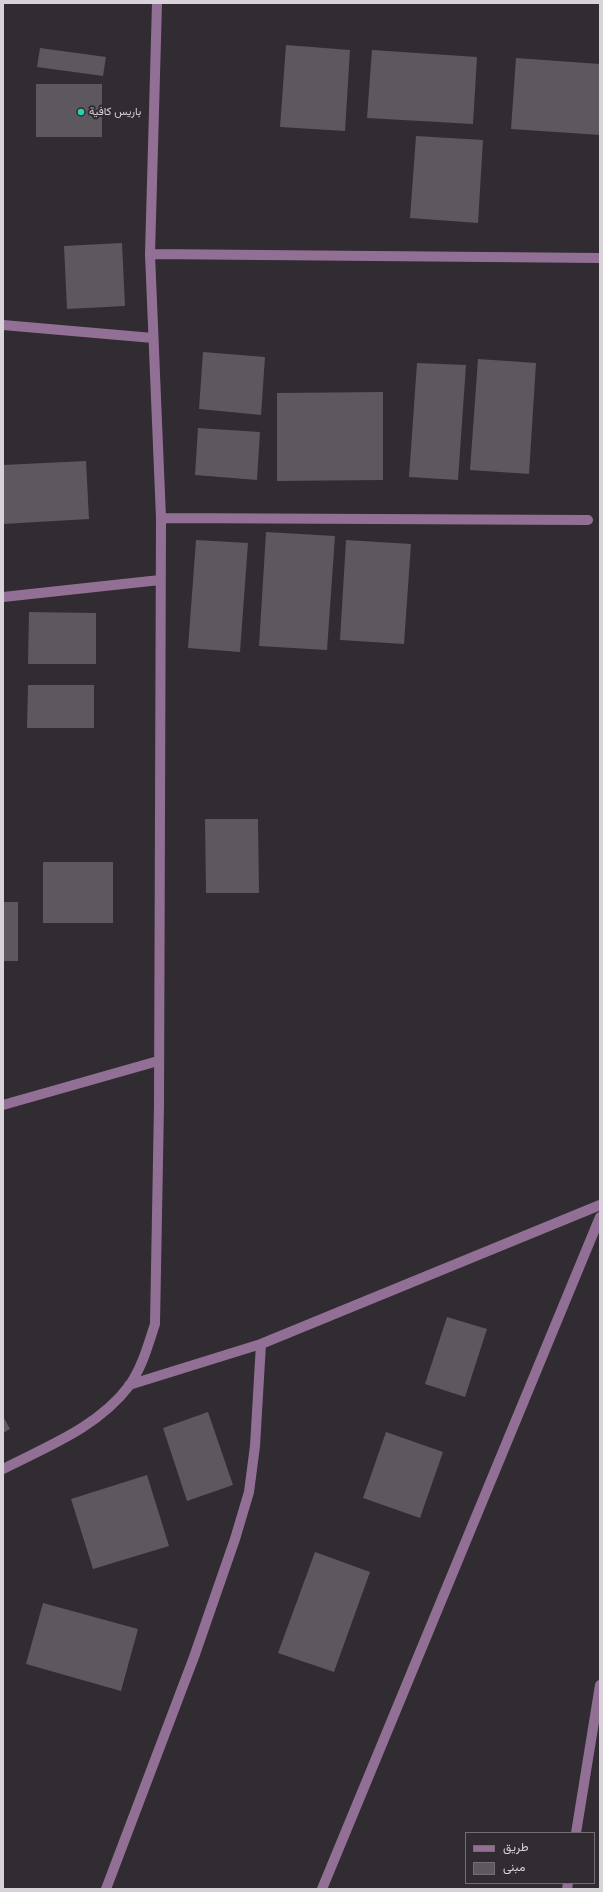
<!DOCTYPE html>
<html>
<head>
<meta charset="utf-8">
<style>
  body { margin:0 }
  #map { position:relative; width:603px; height:1892px; overflow:hidden; background:#312b32; font-family:"Space Grotesk",Vazirmatn,sans-serif }
  canvas { display:block }
  .frame { position:absolute; inset:0; border:4px solid #d7d3d8; pointer-events:none }
  .legend { position:absolute; left:465px; top:1832px; width:130px; height:52px; box-sizing:border-box; background:#312b32; border:1px solid #736e74; margin:0; padding:5px 7px; list-style:none; font-size:12px; color:#d7d3d8 }
  .legend li { display:flex; align-items:center; gap:8px; height:20px }
  .legend b { width:20px; border:1px solid #736e74 }
</style>
</head>
<body>
<div id="map">
<canvas width="603" height="1892"></canvas>
<div class="frame"></div>
<ul class="legend">
<li><b style="height:5px;background:#927096"></b>طريق</li>
<li><b style="height:11px;background:#5d575e"></b>مبنى</li>
</ul>
</div>
<script>
const c = document.querySelector('canvas').getContext('2d');
c.lineJoin = 'round';
function fillPath(path, color) {
  c.fillStyle = color;
  c.fill(path, 'evenodd');
}
function stroke(path, color, width, dash) {
  c.strokeStyle = color;
  c.lineWidth = width;
  c.lineCap = dash ? 'butt' : 'round';
  c.setLineDash(dash || []);
  c.stroke(path);
}
function write(font, color, halo, rows, align = 'center') {
  c.font = font + ' "Space Grotesk",Vazirmatn,sans-serif';
  c.lineWidth = 4;
  c.setLineDash([]);
  c.textBaseline = 'middle';
  c.strokeStyle = halo;
  c.fillStyle = color;
  for (const [text, x, y, turn = 0] of rows) {
    c.save();
    c.translate(x, y);
    c.rotate((+turn || 0) * Math.PI / 180);
    c.textAlign = isNaN(turn) ? turn : align;
    if (halo) c.strokeText(text, 0, 0);
    c.fillText(text, 0, 0);
    c.restore();
  }
}
fillPath(new Path2D(`
  M286 45 350 50 345 131 280 127Z
  M40 48 106 57 103 76 37 67Z
  M372 50 477 57 473 124 367 118Z
  M516 58 600 64V135L511 129Z
  M36 84H102V137H36Z
  M416 136 483 140 478 223 410 218Z
  M122 243 125 306 67 309 64 246Z
  M203 352 265 357 261 415 199 409Z
  M478 359 536 363 529 474 470 470Z
  M417 363 466 365 458 480 409 477Z
  M383 392V480L277 481V393Z
  M198 428 260 432 257 480 195 475Z
  M86 461 89 519 3 524V465Z
  M266 532 335 536 327 650 259 646Z
  M196 540 248 543 240 652 188 648Z
  M346 540 411 544 404 644 340 640Z
  M29 612 96 613V664H28Z
  M28 685H94V728H27Z
  M205 819H258L259 893H206Z
  M43 862H113V923H43Z
  M3 902H18V961H3Z
  M447 1317 487 1329 465 1397 425 1384Z
  M208 1412 233 1485 187 1501 163 1428Z
  M3 1416 10 1429 3 1433Z
  M386 1432 443 1452 420 1518 363 1498Z
  M147 1475 169 1546 93 1569 71 1499Z
  M315 1552 370 1572 334 1672 278 1653Z
  M43 1603 138 1629 121 1691 26 1664Z`), '#5d575e');
stroke(new Path2D(`
  M150 254 600 258
  M3 325 153 338
  M161 518 588 520
  M3 597 160 580
  M3 1105 158 1061
  M129 1385 261 1344 600 1205
  M3 1469C48 1446 98 1427 129 1386 142 1368 148 1345 155 1324L159 1105 161 518 150 254 157 3
  M576 1833 600 1685
  M106 1889 194 1657 235 1539 249 1492 255 1446 261 1344
  M322 1889 600 1217
  M567 1889 568 1883`), '#927096', 10);
for (const [x, y, r, color] of [
  [81,112,4,"#25d5ae"]
]) {
  const dot = new Path2D();
  dot.arc(x, y, r, 0, 2 * Math.PI);
  c.fillStyle = color;
  c.fill(dot);
  stroke(dot, '#312b32', 1.5);
}
write('11px', '#d7d3d8', '#312b32', [
  ["باريس كافية",89,112]
], 'left');
</script>
</body>
</html>
